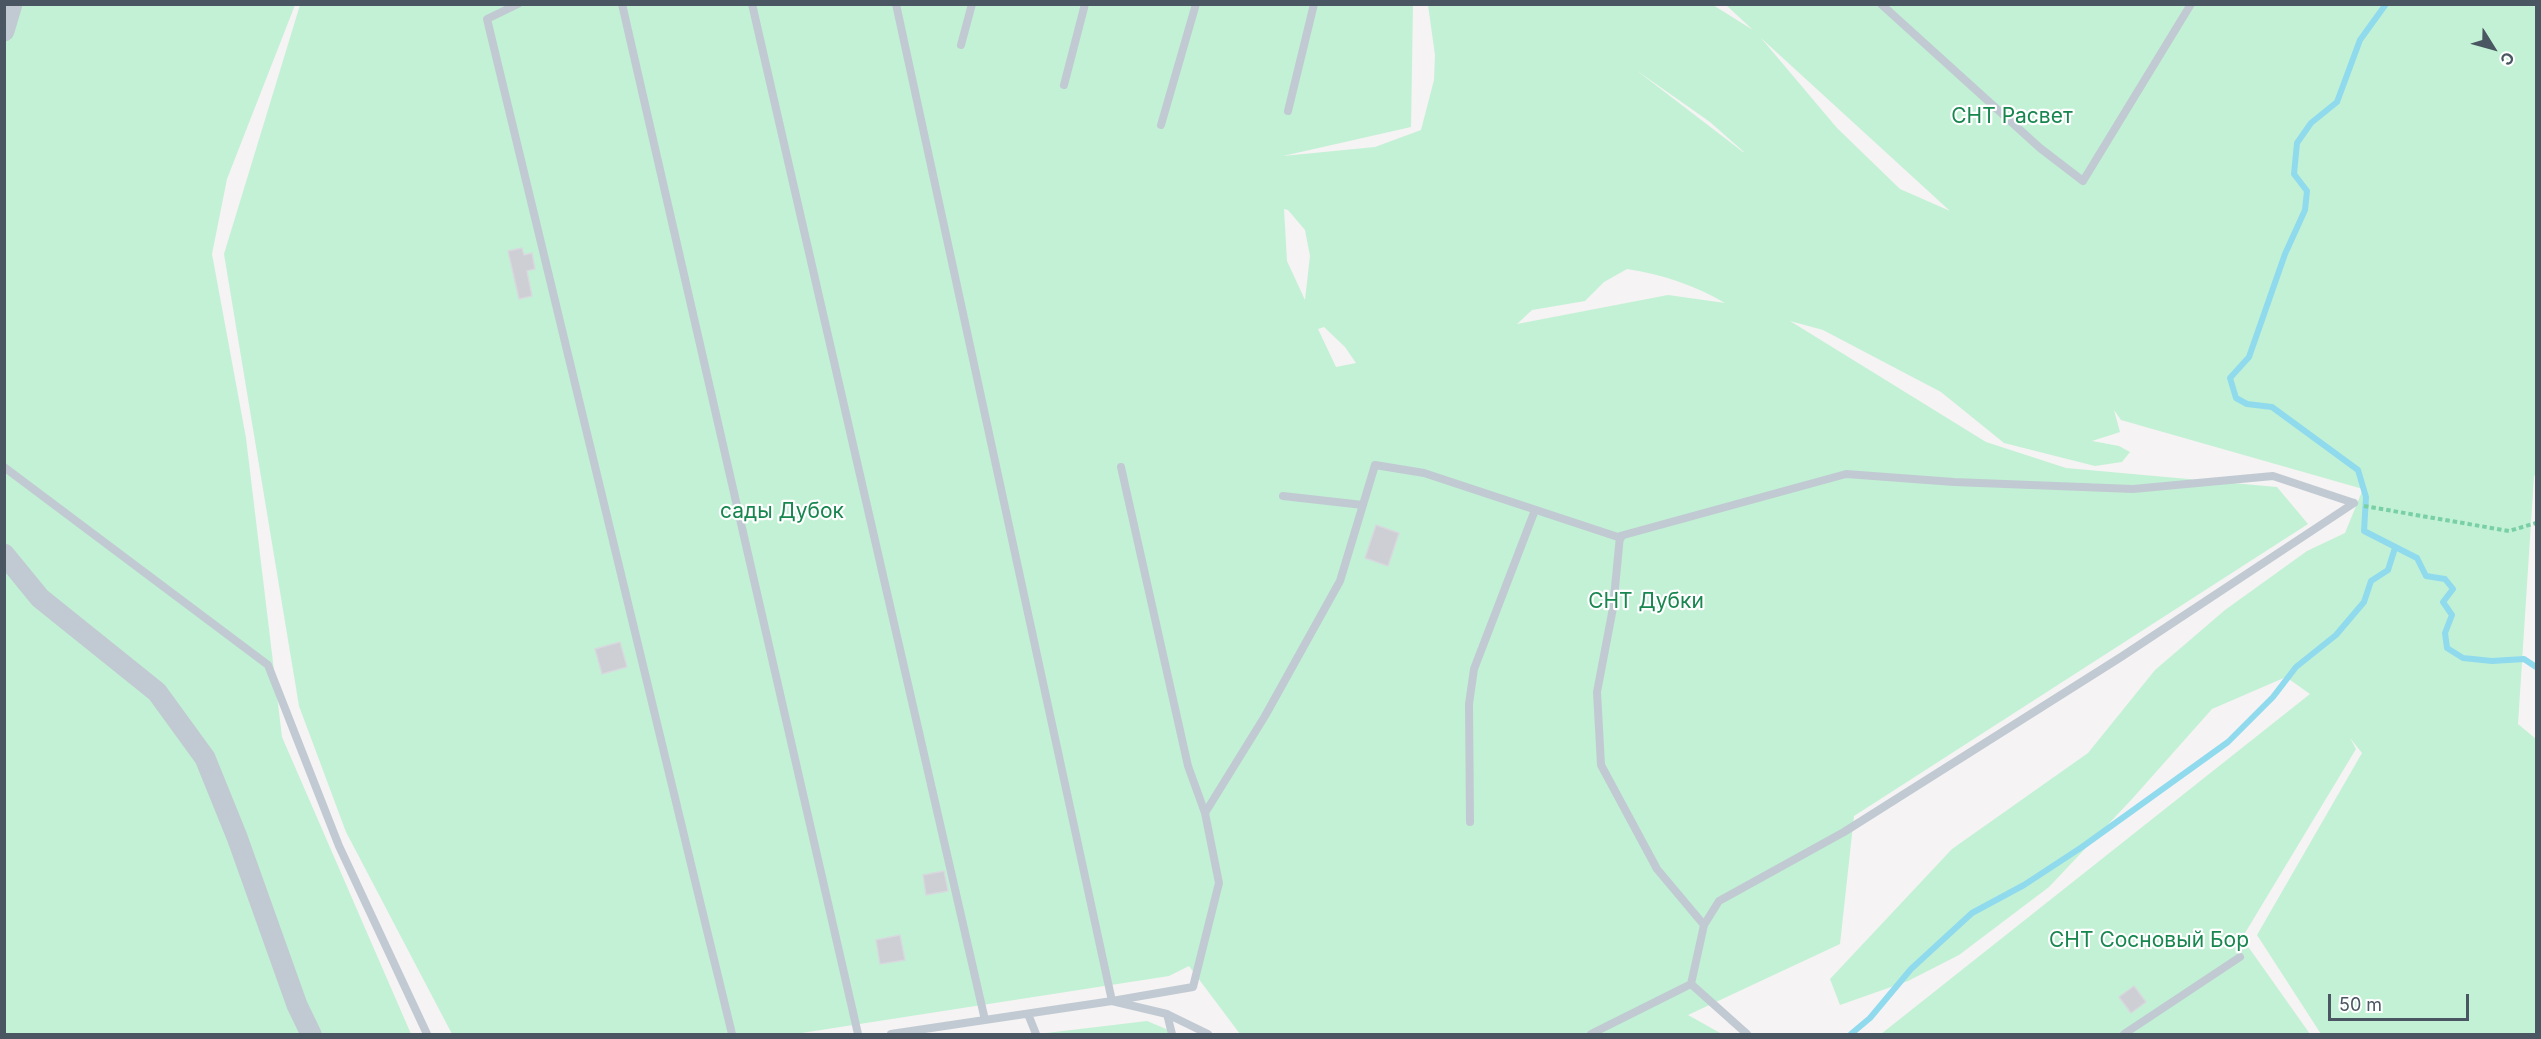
<!DOCTYPE html>
<html>
<head>
<meta charset="utf-8">
<style>
  body { margin:0 }
  #map { position:relative; width:2541px; height:1039px; overflow:hidden; background:#f5f3f3; font-family:Inter,sans-serif }
  canvas { display:block }
  .frame { position:absolute; inset:0; border:6px solid #4a5661; pointer-events:none }
  .north { position:absolute; left:2463px; top:18px; width:60px; height:60px; -webkit-text-stroke:4px #fff; paint-order:stroke; rotate:127deg; font-size:16px; font-weight:700; line-height:24px; text-align:center; color:#4a5661 }
  .north::after { content:''; display:block; margin:auto; width:21px; height:27px; background:#4a5661; clip-path:polygon(50% 0,100% 100%,50% 72%,0 100%) }
  .scale { position:absolute; left:2328px; top:994px; width:141px; height:27px; box-sizing:border-box; border:3px solid #4a5661; border-top:0; padding-left:8px; font-size:18px; line-height:21px; white-space:nowrap; color:#4a5661; -webkit-text-stroke:4px #fff; paint-order:stroke }
</style>
</head>
<body>
<div id="map">
<canvas width="2541" height="1039"></canvas>
<div class="frame"></div>
<div class="north">С</div>
<div class="scale">50 m</div>
</div>
<script>
const c = document.querySelector('canvas').getContext('2d');
c.lineJoin = 'round';
function fillPath(path, color) {
  c.fillStyle = color;
  c.fill(path, 'evenodd');
}
function stroke(path, color, width, dash) {
  c.strokeStyle = color;
  c.lineWidth = width;
  c.lineCap = dash ? 'butt' : 'round';
  c.setLineDash(dash || []);
  c.stroke(path);
}
function write(font, color, halo, rows, align = 'center') {
  c.font = font + ' Inter,sans-serif';
  c.lineWidth = 4.5;
  c.setLineDash([]);
  c.textBaseline = 'middle';
  c.strokeStyle = halo;
  c.fillStyle = color;
  for (const [text, x, y, turn = 0] of rows) {
    c.save();
    c.translate(x, y);
    c.rotate((+turn || 0) * Math.PI / 180);
    c.textAlign = isNaN(turn) ? turn : align;
    if (halo) c.strokeText(text, 0, 0);
    c.fillText(text, 0, 0);
    c.restore();
  }
}
fillPath(new Path2D(`
  M5 5H295L227 179 212 254 246 438 282 737 411 1034H5Z
  M300 5H1413L1411 127 1283 156 1375 147 1421 130 1434 80 1435 55 1428 5H1713L1753 30 1726 5H2536V474L2534 476 2518 724 2536 739V1034H2321L2257 935 2362 753 2350 738 2356 749 2242 938 2310 1034H1881L2310 694 2286 677 2212 709 2132 799 2049 887 1959 955 1908 981 1840 1005 1830 979 1952 849 2088 753 2155 670 2225 610 2307 551 2345 533 2363 489 2121 420 2114 410 2120 432 2092 441 2119 446 2130 452 2122 462 2095 466 2004 443 1941 392 1823 330 1790 321 1986 442 2066 468 2277 487 2308 524 1854 816 1840 944 1688 1015 1722 1034H1240L1189 966 1169 976 795 1034H452L346 832 299 706 224 254ZM1761 38 1950 211 1900 189 1837 128ZM1636 70 1710 122 1744 152H1743ZM1284 209 1288 210 1305 230 1310 256 1305 300 1287 261ZM1627 269C1662 274 1694 285 1725 303L1668 295 1517 324 1532 310 1585 301 1604 282ZM1324 327 1345 347 1356 363 1336 367 1318 329Z
  M1147 1021 1178 1034H1038Z`), '#c3f1d5');
stroke(new Path2D(`
  M2386 4 2360 40 2337 102 2311 123 2297 143 2294 174 2307 191 2305 210 2285 254 2249 357 2230 378 2236 398 2247 404 2272 407 2358 470 2366 497 2364 531 2417 558 2426 576 2445 579 2453 589 2443 602 2452 615 2445 633 2447 648 2463 658 2492 661 2524 659 2536 667
  M1851 1034 1870 1018 1911 969 1972 913 2024 885 2082 847 2228 742 2273 697 2296 667 2336 635 2364 602 2371 581 2388 570 2395 548`), '#90daee', 6);
const building = new Path2D(`
  M522 248 524 255 532 253 535 269 527 271 532 296 519 299 508 251Z
  M1376 525 1399 533 1388 566 1365 558Z
  M620 642 627 667 602 674 595 649Z
  M944 871 948 891 926 895 923 875Z
  M900 935 905 960 880 964 876 940Z
  M2134 986 2146 1002 2131 1013 2119 997Z`);
fillPath(building, '#cdcfd5');
stroke(building, '#d7d9de', 1.5);
stroke(new Path2D(`
  M2364 506 2509 531 2536 523`), '#7ad0a6', 4, [4.5, 3]);
stroke(new Path2D(`
  M518 4 487 19 732 1034
  M622 4 858 1034
  M752 4 985 1020
  M896 4 1112 1001 1193 987 1219 883 1205 813 1265 716 1340 581 1375 465 1424 473 1621 538
  M1881 4 2040 148 2083 181 2191 4
  M961 45 972 4
  M1064 85 1085 4
  M1288 111 1314 4
  M1161 125 1196 4
  M4 467 268 665 339 846 427 1034
  M1121 467 1188 766 1205 813
  M1283 496 1363 505
  M1470 822 1469 704 1474 669 1535 510
  M1704 925 1657 869 1601 765 1597 692 1613 608 1620 536 1846 474 1954 482 2133 489 2273 476 2354 503
  M1691 984 1704 925 1719 901 1844 832 2121 657 2354 503
  M1028 1014 1036 1034
  M1167 1014 1172 1034
  M891 1034 1112 1001 1167 1014 1208 1034
  M1591 1034 1691 984 1747 1034
  M2124 1034 2240 957`), '#c1cad2', 8);
stroke(new Path2D(`
  M4 31 12 4
  M4 554 40 598 157 692 205 758 237 837 297 1005 311 1034`), '#c1cad2', 21);
write('21px', '#17864f', '#fff', [
  ["СНТ Расвет",2012,117],
  ["сады Дубок",782,512],
  ["СНТ Дубки",1646,602],
  ["СНТ Сосновый Бор",2149,941]
]);
</script>
</body>
</html>
